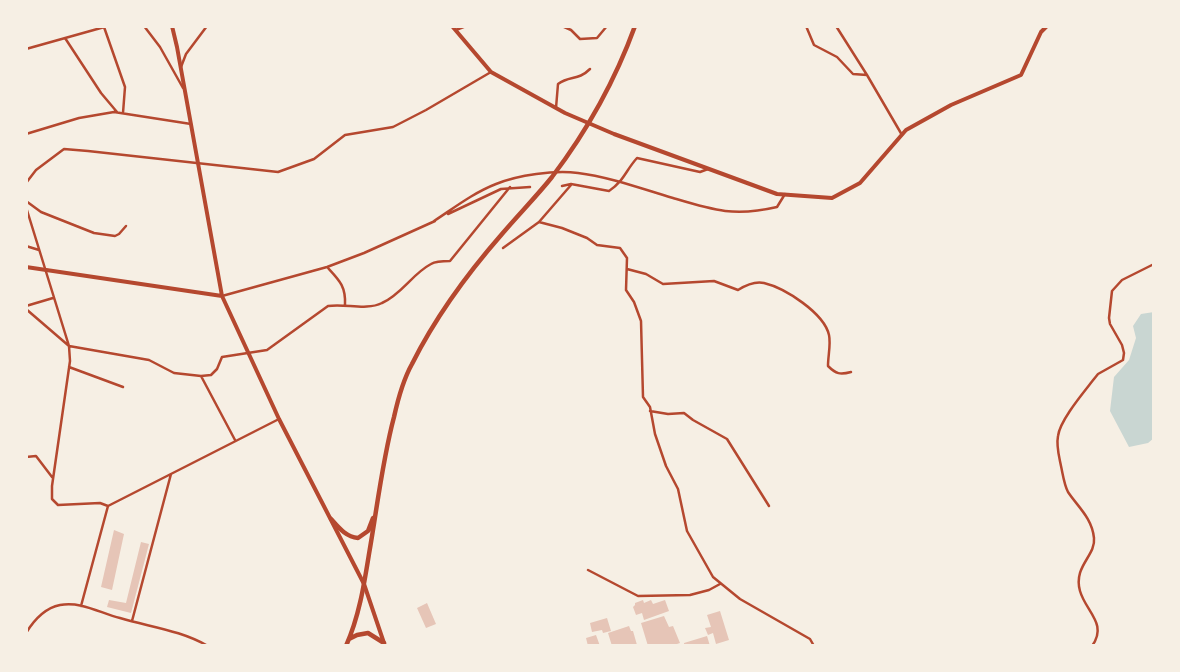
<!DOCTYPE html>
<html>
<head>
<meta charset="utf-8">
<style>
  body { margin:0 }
  #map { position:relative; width:1180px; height:672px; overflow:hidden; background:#f6efe4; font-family:"Public Sans",sans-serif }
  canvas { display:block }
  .frame { position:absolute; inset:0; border:28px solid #f6efe4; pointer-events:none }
</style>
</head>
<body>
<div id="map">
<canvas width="1180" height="672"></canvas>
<div class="frame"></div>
</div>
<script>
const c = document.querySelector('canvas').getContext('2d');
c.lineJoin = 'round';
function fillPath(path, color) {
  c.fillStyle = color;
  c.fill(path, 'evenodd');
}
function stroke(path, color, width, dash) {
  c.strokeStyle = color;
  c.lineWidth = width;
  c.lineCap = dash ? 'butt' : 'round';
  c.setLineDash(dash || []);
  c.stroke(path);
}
fillPath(new Path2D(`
  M1154 312V438L1148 443 1129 447 1110 411 1114 377 1129 360 1136 338 1133 326 1141 314Z`), '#c9d6d2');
fillPath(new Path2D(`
  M114 530 124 534 112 590 101 587Z
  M141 542 149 544 131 613 107 607 109 600 126 603Z
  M643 600 644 603 651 600 653 604 665 600 669 611 644 620 642 613 636 615 633 607 635 605V603Z
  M427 603 436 624 426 628 417 608Z
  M720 611 729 640 716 644 713 633 708 635 705 628 711 627 707 615Z
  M664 616 669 627 673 626 680 643 671 646H648L641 623Z
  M607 618 611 631 603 633 602 630 592 632 590 623Z
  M629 626 631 631H633L637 645 612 646 608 633Z
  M596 635 600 646H588L586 638Z
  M707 636 710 646H684V643Z`), '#e6c5b7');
stroke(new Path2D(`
  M144 26 160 47 183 88
  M562 26 571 30 580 39 597 38 607 26
  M806 26 814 45 837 57 853 74 867 75 902 135
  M836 26 867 75
  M104 27 125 87 123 113
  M456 30 466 26
  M65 38 101 93 117 112
  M26 49 108 26
  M181 67 186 54 207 26
  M556 108 558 84C570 75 578 81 590 69
  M26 134 79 118 114 112 191 124
  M26 183 36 170 64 149 88 151 278 172 314 159 345 135 393 127 426 110 491 72
  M562 186 571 184 609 191C624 181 626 170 637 158L700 172 708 169
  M26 201 41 212 94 233 115 236 119 234 126 226
  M26 207 69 346 70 361 52 486V499L58 505 100 503 108 506
  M448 214 501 189 530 187
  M434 221C454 208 473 193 496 184 518 175 554 170 578 173 610 177 642 189 673 198 713 210 734 217 777 207L785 194
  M539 222 562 228 587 238 597 245 620 248 627 258 626 290 634 302 641 321 643 397 650 407 655 434 666 466 678 489 687 531 713 577 740 599 810 639 814 646
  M26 246 39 250
  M503 248 539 222 571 185
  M327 267C339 280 346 286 345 305
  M627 269 646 274 663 284 714 281 738 290C746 285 755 281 764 283 785 288 824 313 829 335 831 344 828 356 828 366 836 374 840 375 851 372
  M222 296 327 267 364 253 435 221
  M26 306 53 298
  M26 309 69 346 149 360 174 373 201 376 211 375 217 369 222 357 267 350 328 306C345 303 366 311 382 303 402 294 412 274 431 264 436 261 444 261 450 261L510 187
  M69 367 123 387
  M201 376 235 440
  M650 411 668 414 684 413 693 420 727 439 769 506
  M26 457 36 456 52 477
  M588 570 638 596 690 595 709 590 720 584
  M81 606 108 506 279 419
  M132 621 171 474
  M26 633C34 620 45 608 60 605 81 601 100 613 120 618 150 627 180 630 208 646
  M1092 646C1108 624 1086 612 1080 591 1073 566 1096 556 1094 538 1092 518 1078 507 1068 492 1064 484 1063 475 1061 466 1059 456 1056 446 1058 436 1060 420 1084 392 1094 379L1098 374 1123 360 1124 353 1122 345 1110 324 1109 318 1112 291 1122 280 1154 264`), '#b5482f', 2.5);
stroke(new Path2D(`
  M172 26 177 47 222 296 279 419 364 584 385 646
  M452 26 491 72 565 113 614 134 777 194 832 198 860 183 906 130 951 105 1021 75 1041 32 1047 26
  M26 267 222 296`), '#b5482f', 4);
stroke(new Path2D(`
  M331 519C339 528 346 537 358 538L368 531 373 518
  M349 639 357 635 368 633 384 643
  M346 646C359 617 364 585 369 554 377 509 382 462 394 417 398 399 403 380 412 364 436 316 467 274 502 234 518 215 536 197 552 177 587 131 615 81 635 26`), '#b5482f', 4.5);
</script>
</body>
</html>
